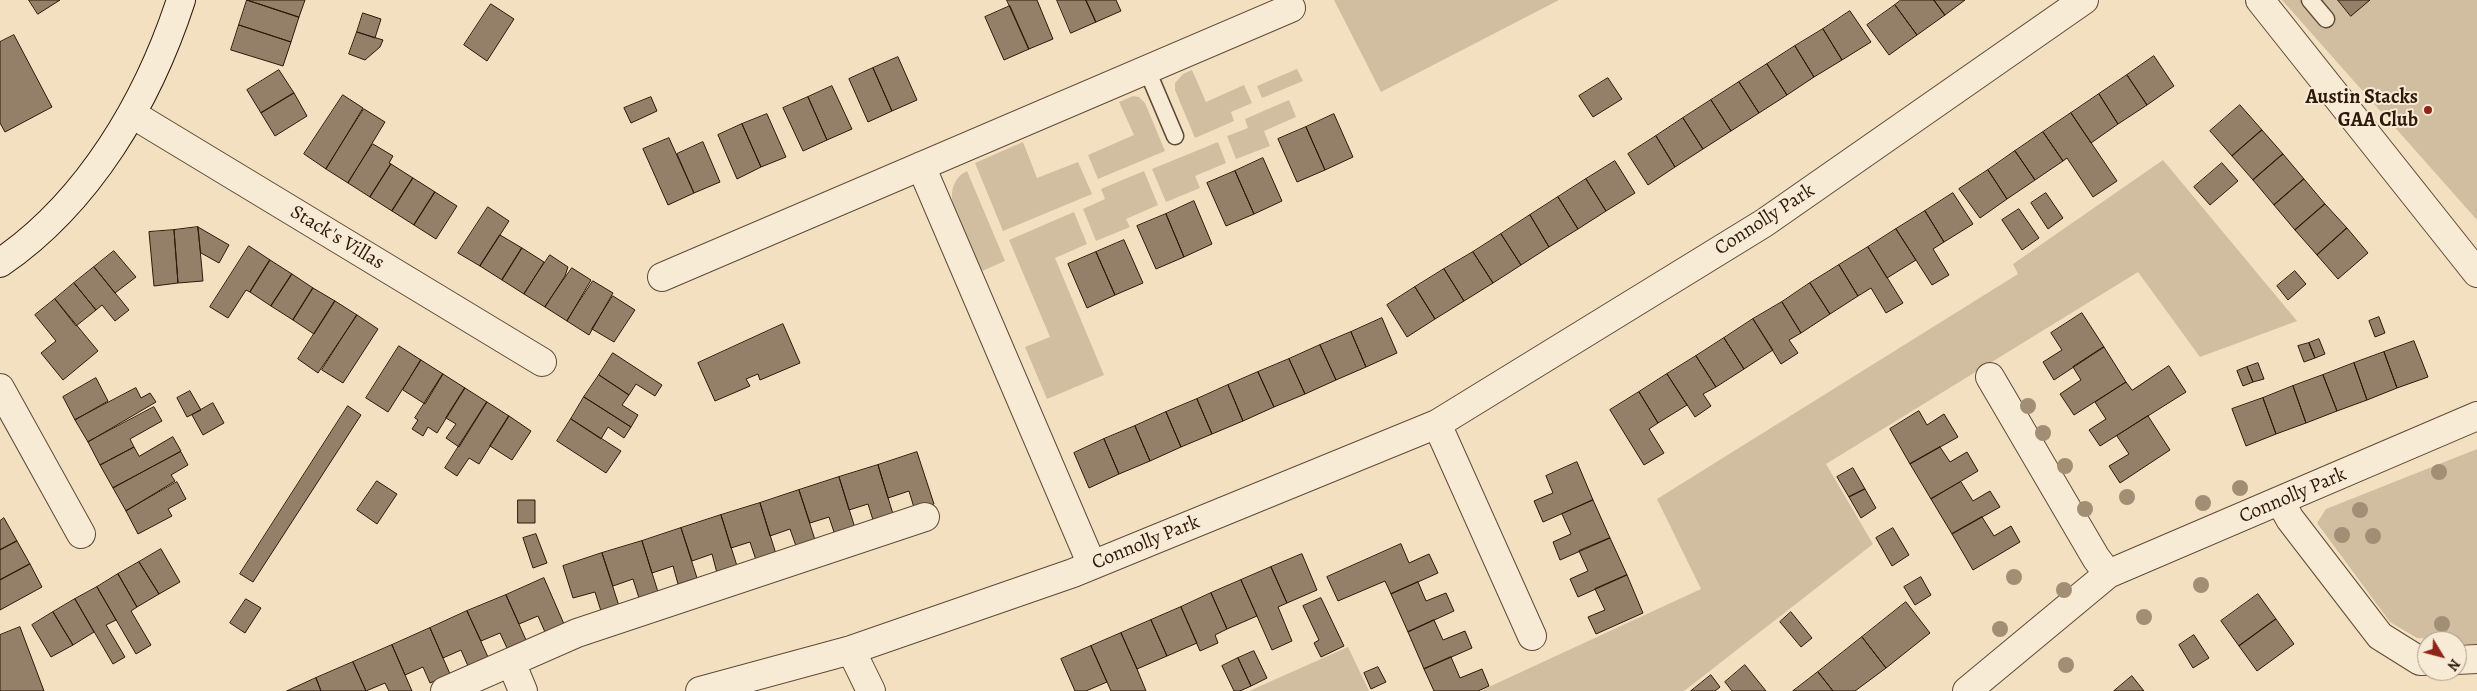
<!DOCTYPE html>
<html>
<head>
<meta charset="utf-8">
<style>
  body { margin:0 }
  #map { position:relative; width:2477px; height:691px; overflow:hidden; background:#f2e0c0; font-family:Alegreya,serif }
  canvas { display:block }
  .north { position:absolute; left:2417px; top:631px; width:50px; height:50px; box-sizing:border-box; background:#f7ebd6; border:1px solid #a79784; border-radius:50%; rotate:127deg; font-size:14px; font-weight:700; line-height:20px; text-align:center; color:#2e1809 }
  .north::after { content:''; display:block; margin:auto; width:18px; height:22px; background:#8f2418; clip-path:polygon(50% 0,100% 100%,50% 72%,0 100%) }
</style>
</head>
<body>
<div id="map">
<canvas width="2477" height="691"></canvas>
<div class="north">N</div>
</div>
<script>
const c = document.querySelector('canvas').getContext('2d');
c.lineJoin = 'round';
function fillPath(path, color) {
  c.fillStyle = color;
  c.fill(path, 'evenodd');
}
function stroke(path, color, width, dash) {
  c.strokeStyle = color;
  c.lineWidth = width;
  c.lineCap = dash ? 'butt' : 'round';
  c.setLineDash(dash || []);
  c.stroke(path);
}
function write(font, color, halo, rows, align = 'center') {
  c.font = font + ' Alegreya,serif';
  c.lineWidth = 4;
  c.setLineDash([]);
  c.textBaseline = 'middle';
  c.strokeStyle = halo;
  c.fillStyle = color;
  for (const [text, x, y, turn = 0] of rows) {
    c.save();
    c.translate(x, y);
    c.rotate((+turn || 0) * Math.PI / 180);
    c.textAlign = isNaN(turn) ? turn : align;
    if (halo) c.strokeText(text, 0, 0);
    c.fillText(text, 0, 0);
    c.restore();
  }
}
fillPath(new Path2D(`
  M1334 0H1559L1381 92Z
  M2282 0H2477V220Z
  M1297 69 1303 81 1262 98 1257 86Z
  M1192 70 1206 102 1244 85 1252 103 1231 112 1234 121 1195 138 1175 90V83L1183 74Z
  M1133 96 1139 97 1145 103 1165 151 1098 179 1088 155 1134 135 1119 102Z
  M1289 100 1296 117 1264 131 1270 146 1236 159 1227 136 1248 128 1245 119Z
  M1023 142 1037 178 1078 162 1092 194 1003 231 975 163Z
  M1218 142 1226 163 1195 176 1200 188 1166 202 1152 169Z
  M2163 160 2297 321 2200 357 2138 272 1826 464 1873 544 1684 691H1480L1701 589 1657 499 2018 274 2013 264Z
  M967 171 1005 261 982 271C975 256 953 213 952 199 951 187 956 176 967 171Z
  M1144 171 1158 205 1126 219 1130 227 1096 241 1083 209 1105 199 1101 189Z
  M1074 212 1087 244 1055 258 1104 375 1047 399 1025 347 1050 337 1009 240Z
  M2477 449V644H2457V641L2417 638 2390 622 2317 523 2326 509Z
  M1348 647 1369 691H1249Z`), '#d1bea1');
const building = new Path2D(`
  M29 0H60L38 14Z
  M247 0H305L299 17Z
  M247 0 299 17 291 42 239 25Z
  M1007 0H1037L1053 39 1029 49Z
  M1057 0H1086L1096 22 1071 33Z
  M1086 0H1116L1121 11 1096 22Z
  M1901 0H1934L1945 15 1917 35 1895 5Z
  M1934 0H1965L1945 15Z
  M2338 0H2370L2351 16Z
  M491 4 514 19 487 61 464 45Z
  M1895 5 1917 35 1889 55 1867 25Z
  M1010 6 1029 49 1004 60 985 17Z
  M1850 11 1871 42 1842 60 1823 29Z
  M363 13 381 19 375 38 357 32Z
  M239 25 291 42 283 66 231 50Z
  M1823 29 1842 60 1814 77 1795 46Z
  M357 32 383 40 380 47 365 60 349 54Z
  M14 35 52 107 5 132 0 123V42Z
  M1795 46 1814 77 1787 95 1767 64Z
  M2154 56 2174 86 2147 105 2127 75Z
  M898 57 917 100 892 111 873 68Z
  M1767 64 1787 95 1759 113 1739 82Z
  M873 68 892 111 868 122 849 79Z
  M279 70 294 93 261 113 247 90Z
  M2127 75 2147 105 2118 124 2099 94Z
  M1608 78 1622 99 1593 117 1579 96Z
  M1739 82 1759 113 1731 131 1711 100Z
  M832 86 852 129 827 140 808 97Z
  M294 93 307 116 275 136 261 113Z
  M2099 94 2118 124 2091 143 2071 113Z
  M343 95 363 108 326 169 304 154Z
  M651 97 657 111 631 123 624 108Z
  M808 97 827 140 803 151 783 108Z
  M1711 100 1731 131 1703 149 1683 118Z
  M2240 105 2262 130 2232 156 2210 131Z
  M364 109 385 122 348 183 326 169Z
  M2071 113 2117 181 2093 197 2067 158 2063 161 2043 132Z
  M767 114 786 157 761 167 742 124Z
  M1334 114 1353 157 1325 170 1306 127Z
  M1683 118 1703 149 1675 167 1656 136Z
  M742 124 761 167 737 179 718 135Z
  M1306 127 1325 170 1297 182 1278 139Z
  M2262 130 2283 154 2253 180 2232 156Z
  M2043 132 2063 161 2035 180 2015 151Z
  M1656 136 1675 167 1648 185 1628 154Z
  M669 138 694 193 668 205 643 149Z
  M703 142 720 182 694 193 677 154Z
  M373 144 393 156 389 163 391 164 370 197 348 183Z
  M2015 151 2035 180 2007 199 1988 170Z
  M2283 154 2304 179 2274 205 2253 180Z
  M1263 158 1282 201 1254 214 1235 171Z
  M1615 161 1635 193 1606 211 1586 179Z
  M2222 163 2238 181 2210 205 2194 187Z
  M391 164 413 178 392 211 370 197Z
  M1988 170 2007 199 1980 218 1959 189Z
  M1235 171 1254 214 1226 226 1207 183Z
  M413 178 435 192 414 225 392 211Z
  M1586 179 1606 211 1578 229 1558 197Z
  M2304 179 2325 204 2295 230 2274 205Z
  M435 192 457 206 436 239 414 225Z
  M1953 193 1973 224 1944 242 1925 211Z
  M2046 193 2063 218 2048 229 2031 203Z
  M1558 197 1578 229 1549 247 1530 215Z
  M1194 201 1212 244 1184 257 1166 214Z
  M2325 204 2347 228 2317 255 2295 230Z
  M488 207 509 221 480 266 458 253Z
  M2019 209 2039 238 2022 250 2002 220Z
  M1925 211 1944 242 1933 249 1949 275 1932 285 1896 229Z
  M1166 214 1184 257 1156 269 1137 226Z
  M1530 215 1549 247 1521 265 1501 234Z
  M198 227 229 245 219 263 201 253Z
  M198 227 203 281 178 283 174 230Z
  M2347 228 2368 253 2338 279 2317 255Z
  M1896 229 1916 260 1887 278 1868 247Z
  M174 230 178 283 154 286 149 232Z
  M1501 234 1521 265 1493 283 1473 252Z
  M500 235 522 248 502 280 480 266Z
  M1124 240 1143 283 1115 295 1096 252Z
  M249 246 270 260 250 292 246 290 228 318 210 307Z
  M1868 247 1903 303 1886 313 1871 288 1858 296 1839 265Z
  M522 248 544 262 524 294 502 280Z
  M114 251 136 277 115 293 94 267Z
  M1096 252 1115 295 1087 308 1068 264Z
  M1473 252 1493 283 1464 301 1444 269Z
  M550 255 568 267 565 276 545 307 524 294Z
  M270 260 292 274 271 306 250 292Z
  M1839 265 1858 296 1830 314 1810 283Z
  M94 267 129 310 115 321 102 305 96 310 74 283Z
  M572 268 591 280 567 321 545 307Z
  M1444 269 1464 301 1435 319 1415 287Z
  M2295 271 2306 284 2288 300 2277 286Z
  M292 274 313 288 293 320 271 306Z
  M593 281 613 293 589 335 567 321Z
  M74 283 96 310 76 326 55 299Z
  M1810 283 1830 314 1801 333 1782 302Z
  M1415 287 1435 319 1407 337 1387 305Z
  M313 288 335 301 314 334 293 320Z
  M613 296 635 310 614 342 592 329Z
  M55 299 98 351 63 380 41 353 56 341 35 315Z
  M335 301 357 315 318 373 298 359Z
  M1782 302 1801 333 1789 340 1798 353 1781 364 1753 319Z
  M2082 313 2104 347 2054 380 2043 362 2062 350 2051 333Z
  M357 315 378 329 343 383 322 370Z
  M2379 317 2385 333 2375 337 2369 321Z
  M1382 318 1397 353 1366 367 1351 332Z
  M1753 319 1773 350 1744 369 1724 338Z
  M783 324 800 363 760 380 758 374 746 379 750 386 715 401 698 363Z
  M1351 332 1366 367 1336 380 1320 345Z
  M1724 338 1744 369 1716 387 1696 356Z
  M2319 339 2325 354 2315 358 2309 343Z
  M2414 341 2428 377 2397 388 2384 352Z
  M2309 343 2315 358 2304 362 2298 346Z
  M1320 345 1336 380 1305 394 1289 359Z
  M399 346 421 360 388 412 366 398Z
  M2104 347 2126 382 2074 415 2060 394 2081 380 2073 367Z
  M2384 352 2397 388 2367 400 2354 363Z
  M613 353 662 385 655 396 636 384 629 395 599 375Z
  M1696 356 1716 387 1703 394 1711 406 1695 417 1667 374Z
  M1289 359 1305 394 1274 407 1258 372Z
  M421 360 443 374 425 404 403 390Z
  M2258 363 2264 379 2253 382 2247 367Z
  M2354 363 2367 400 2337 411 2323 375Z
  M2169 366 2186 392 2100 446 2089 430 2106 419 2095 402 2126 382 2132 390Z
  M2247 367 2253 382 2243 386 2237 371Z
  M1258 372 1274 407 1243 421 1228 385Z
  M443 374 465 388 437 433 428 427 423 436 412 429 418 420 415 418Z
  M1667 374 1687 405 1658 423 1639 392Z
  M599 375 629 395 622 405 638 415 631 427 584 397Z
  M2323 375 2337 411 2306 423 2293 386Z
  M96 378 108 401 75 420 63 397Z
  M1228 385 1243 421 1212 434 1197 399Z
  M2293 386 2306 423 2276 434 2263 398Z
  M136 388 141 398 150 393 156 402 88 442 75 420Z
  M465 388 487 402 459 447 446 438 456 424 446 418Z
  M190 391 201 410 187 417 177 398Z
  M1639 392 1658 423 1649 429 1664 453 1644 465 1610 410Z
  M584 397 631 427 624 438 608 427 601 439 571 419Z
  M2263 398 2276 434 2246 446 2232 409Z
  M1197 399 1212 434 1181 447 1166 412Z
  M487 402 509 416 479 464 469 458 457 476 445 468Z
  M213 403 224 423 203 435 192 415Z
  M348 406 361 415 253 582 240 574Z
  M154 407 162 421 130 439 134 447 100 465 88 442Z
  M1919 411 1927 425 1944 414 1958 437 1910 464 1890 429Z
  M1166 412 1181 447 1150 461 1135 426Z
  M509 416 531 431 512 460 490 446Z
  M2148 416 2170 450 2120 483 2109 466 2129 454 2117 436Z
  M571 419 621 451 606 473 557 441Z
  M1135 426 1150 461 1119 474 1104 439Z
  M173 437 181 451 113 488 100 465 134 447 139 456Z
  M1104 439 1119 474 1089 488 1074 453Z
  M1940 447 1950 462 1967 452 1978 471 1931 499 1910 464Z
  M181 452 188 465 171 475 175 481 126 511 113 488Z
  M917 452 934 504 915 511 909 491 888 498 878 465Z
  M1577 462 1593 500 1543 522 1534 501 1553 493 1546 476Z
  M878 465 893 514 873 520 868 504 849 510 839 477Z
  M1853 468 1865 489 1849 497 1837 477Z
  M839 477 855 528 835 535 829 517 810 523 799 490Z
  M377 481 397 494 377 524 357 510Z
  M177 482 186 499 168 509 172 516 138 534 126 511Z
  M1961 482 1973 501 1990 491 2000 507 1952 534 1931 499Z
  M1865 489 1876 508 1861 518 1849 497Z
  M799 490 815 540 796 546 790 529 770 536 760 503Z
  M518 500H535V523H518Z
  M1593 500 1610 538 1560 560 1553 542 1571 534 1562 514Z
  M760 503 776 554 756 560 750 542 731 548 721 515Z
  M721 515 737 566 717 573 712 554 692 561 681 528Z
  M1982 517 1994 536 2011 526 2020 542 1973 570 1952 534Z
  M4 518 17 541 0 550V521Z
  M681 528 697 578 678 584 673 566 652 573 642 541Z
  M1893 528 1909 555 1892 566 1876 538Z
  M536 534 547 563 533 568 523 538Z
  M1610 538 1627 575 1578 597 1570 579 1588 571 1579 551Z
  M17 541 30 564 0 580V550Z
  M642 541 658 592 639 598 633 579 613 586 602 553Z
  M1401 544 1409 563 1429 554 1438 573 1391 594 1385 581 1338 601 1327 577Z
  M161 549 180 582 159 594 139 562Z
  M602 553 619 606 601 611 595 592 573 598 563 566Z
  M1302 554 1317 590 1287 603 1271 567Z
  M139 562 159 594 137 607 118 574Z
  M30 564 42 587 0 610V580Z
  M1271 567 1287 603 1278 607 1292 641 1272 650 1241 580Z
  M118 574 137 607 131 611 151 645 136 654 97 587Z
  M1627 575 1643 613 1596 634 1588 617 1605 610 1595 589Z
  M1921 577 1931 595 1915 605 1904 587Z
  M544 578 564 624 545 632 538 616 519 624 506 595Z
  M1241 580 1257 616 1227 629 1211 593Z
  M1418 582 1426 601 1446 593 1454 611 1408 632 1391 594Z
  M97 587 116 620 106 625 125 657 113 664 75 599Z
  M1211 593 1227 629 1215 635 1218 643 1200 651 1181 607Z
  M2258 594 2276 619 2239 646 2221 621Z
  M506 595 526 640 507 648 500 633 481 641 467 611Z
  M1321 598 1344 646 1321 657 1314 643 1319 640 1303 606Z
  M75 599 94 632 73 645 53 612Z
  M246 599 261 608 245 633 230 623Z
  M1906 602 1930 633 1886 668 1862 637Z
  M1181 607 1197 643 1167 656 1151 620Z
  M467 611 488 657 468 666 461 650 443 658 430 628Z
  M53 612 73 645 51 657 32 625Z
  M1791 612 1812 638 1801 647 1780 622Z
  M2276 619 2294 644 2257 671 2239 646Z
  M1151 620 1167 656 1137 669 1121 633Z
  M1434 620 1443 640 1465 631 1472 648 1424 669 1408 632Z
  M20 627 44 691H0V635Z
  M430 628 450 674 430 683 423 667 405 675 392 645Z
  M1121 633 1137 669 1146 691H1111L1091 646Z
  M2194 635 2209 658 2193 668 2179 645Z
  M1862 637 1886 668 1855 691H1833L1818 672Z
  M392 645 412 691H389L385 683 366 691 353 662Z
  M1091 646 1107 682 1086 691H1075L1061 659Z
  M1254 651 1267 678 1251 686 1238 658Z
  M1451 657 1460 678 1482 669 1489 686 1478 691H1434L1424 669Z
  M1238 658 1251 686 1240 691H1234L1222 666Z
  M353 662 366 691H321L316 678Z
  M1745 665 1766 691H1732L1725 682Z
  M1378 667 1386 682 1371 689 1364 673Z
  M1818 672 1833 691H1793Z
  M1711 675 1720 687 1715 691H1691Z
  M2132 676 2144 691H2114Z
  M316 678 321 691H287Z`);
fillPath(building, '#948068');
stroke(building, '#2e1809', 1);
const service = new Path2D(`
  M2310 0 2326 19
  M1147 70 1175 136`);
const minor = new Path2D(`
  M2260 0 2477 273
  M132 114 542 362
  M921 166 1092 565
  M662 277 1291 8
  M1990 377 2096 558 2108 574
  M0 388 81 534
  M1437 424 1532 636
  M2280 501 2290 519 2380 636 2420 661H2427
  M851 650 871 691
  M2457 660 2477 659
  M511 662 523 691
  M445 691 577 633 925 517
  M700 691 851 650 1073 573 1437 424 1764 223 2084 0
  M1967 691 2108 574 2477 416`);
const secondary = new Path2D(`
  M0 263C89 202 148 101 181 0`);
stroke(service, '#5f4a37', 19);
stroke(minor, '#5f4a37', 30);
stroke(secondary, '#2e1809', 30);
stroke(service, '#f7ebd6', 16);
stroke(minor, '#f7ebd6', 28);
stroke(secondary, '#f7ebd6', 28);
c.fillStyle = '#a18e75';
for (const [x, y] of [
  [2028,406],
  [2043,433],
  [2065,466],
  [2439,472],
  [2240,488],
  [2127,497],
  [2203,503],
  [2085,509],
  [2360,510],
  [2342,535],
  [2373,536],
  [2014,577],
  [2201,585],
  [2064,590],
  [2144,617],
  [2442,624],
  [2000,629],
  [2066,665]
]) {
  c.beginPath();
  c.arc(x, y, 8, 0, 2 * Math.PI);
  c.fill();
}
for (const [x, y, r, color] of [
  [2428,110,5,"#8f2418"]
]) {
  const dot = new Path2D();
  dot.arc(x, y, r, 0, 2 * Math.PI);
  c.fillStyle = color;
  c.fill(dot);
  stroke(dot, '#f7ebd6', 2);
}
write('bold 20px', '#2e1809', '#f7ebd6', [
  ["Austin Stacks",2418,98],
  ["GAA Club",2418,121]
], 'right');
write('20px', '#2e1809', '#f7ebd6', [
  ["Connolly Park",1765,220,-33],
  ["Stack's Villas",337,238,31],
  ["Connolly Park",2293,496,-23],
  ["Connolly Park",1146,543,-22]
]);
</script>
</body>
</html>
